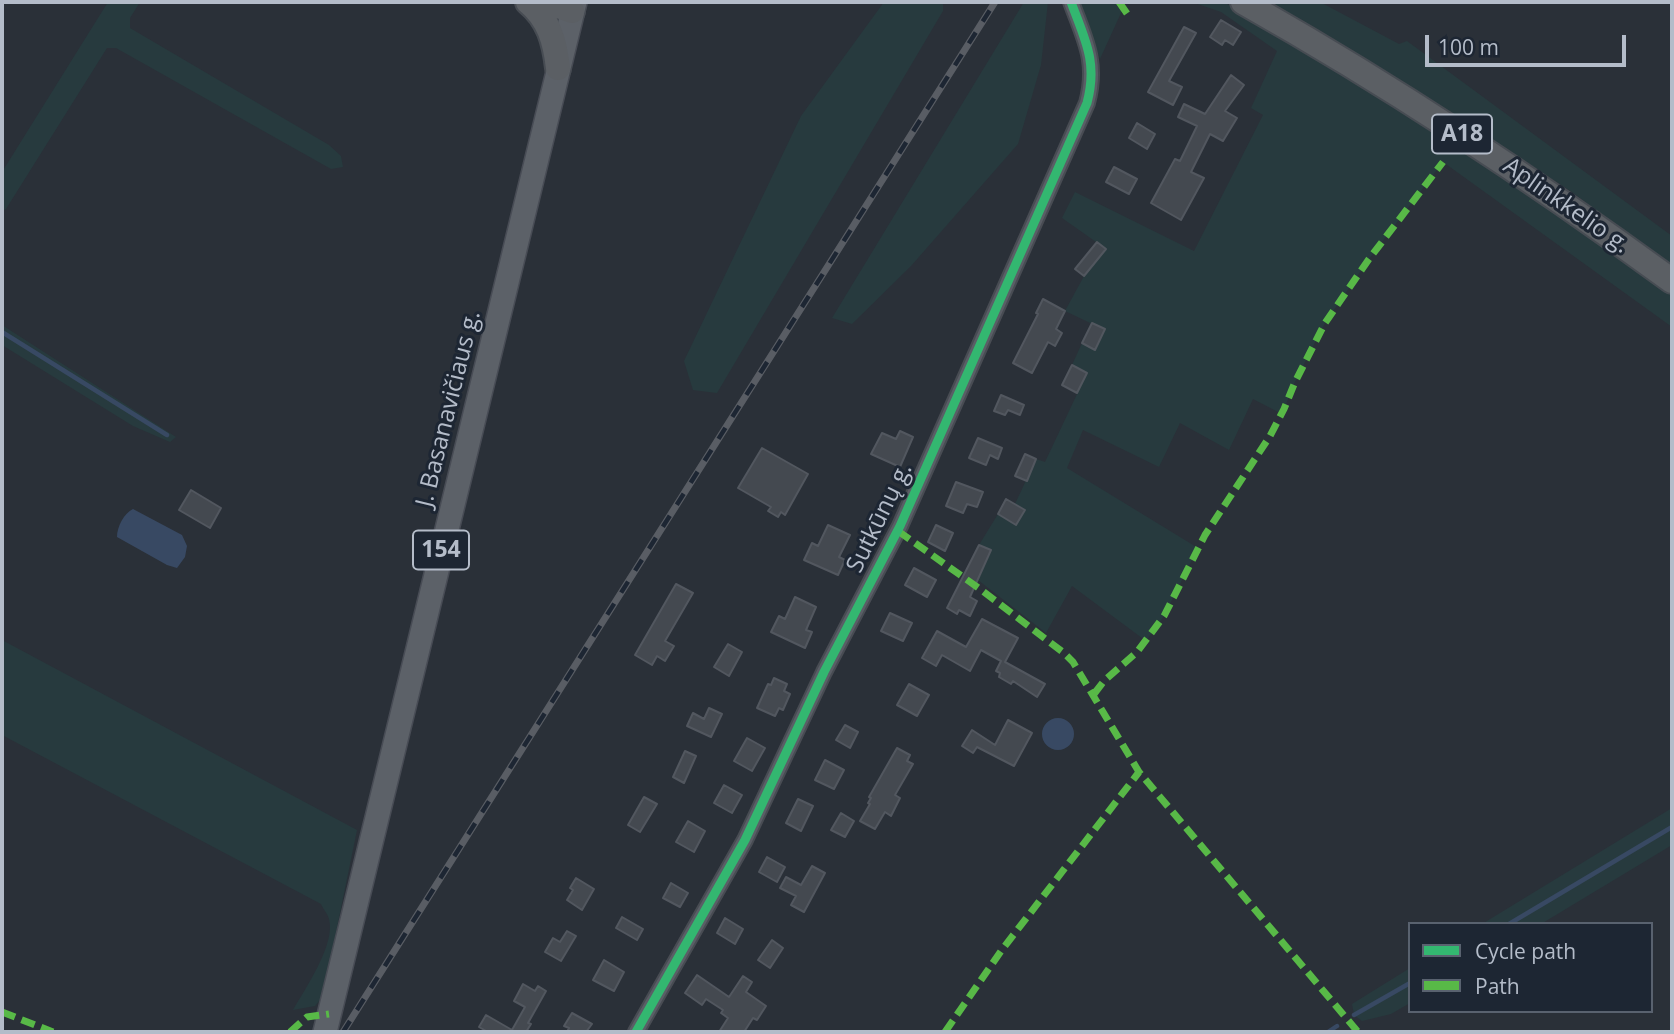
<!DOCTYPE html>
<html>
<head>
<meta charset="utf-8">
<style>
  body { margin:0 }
  #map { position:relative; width:1674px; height:1034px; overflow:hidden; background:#2a3038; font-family:"Open Sans",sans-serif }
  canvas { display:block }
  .frame { position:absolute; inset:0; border:4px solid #b4bcc9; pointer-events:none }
  .legend { position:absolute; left:1408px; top:922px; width:245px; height:91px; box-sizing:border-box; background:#1d2633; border:2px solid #59626f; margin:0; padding:9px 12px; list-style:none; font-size:21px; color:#b4bcc9 }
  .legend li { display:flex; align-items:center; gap:14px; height:35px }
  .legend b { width:35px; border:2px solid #59626f }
  .scale { position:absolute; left:1425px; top:35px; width:201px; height:32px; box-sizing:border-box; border:4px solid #b4bcc9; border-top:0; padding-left:9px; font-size:21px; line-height:24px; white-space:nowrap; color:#b4bcc9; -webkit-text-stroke:5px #1d2633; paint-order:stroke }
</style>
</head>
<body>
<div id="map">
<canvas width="1674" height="1034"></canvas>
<div class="frame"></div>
<ul class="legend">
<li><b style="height:9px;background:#33b770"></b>Cycle path</li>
<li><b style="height:9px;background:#58b947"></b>Path</li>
</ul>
<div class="scale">100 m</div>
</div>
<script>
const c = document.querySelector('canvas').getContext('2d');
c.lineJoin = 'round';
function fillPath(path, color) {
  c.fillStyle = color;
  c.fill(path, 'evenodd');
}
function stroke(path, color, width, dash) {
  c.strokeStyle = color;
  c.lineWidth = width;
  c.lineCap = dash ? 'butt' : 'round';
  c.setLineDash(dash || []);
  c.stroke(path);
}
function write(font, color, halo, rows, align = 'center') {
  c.font = font + ' "Open Sans",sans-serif';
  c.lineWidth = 6;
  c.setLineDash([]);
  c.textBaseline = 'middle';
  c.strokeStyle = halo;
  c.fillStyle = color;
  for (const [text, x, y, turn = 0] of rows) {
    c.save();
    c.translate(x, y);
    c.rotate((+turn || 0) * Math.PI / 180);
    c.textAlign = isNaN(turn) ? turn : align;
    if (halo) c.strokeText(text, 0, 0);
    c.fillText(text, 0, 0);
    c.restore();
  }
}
fillPath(new Path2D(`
  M108 2H140L130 18V28L329 145 341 156 343 167 331 169 116 48H107L6 209 2 211V172Z
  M884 2H943V11L717 393 693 390 684 361 801 116Z
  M1024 2H1048L1041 65 1018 144 911 266 852 324 832 318Z
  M1079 2H1126L1100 59Z
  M1192 2H1223L1233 7 1456 142 1672 292V327L1443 162 1369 259 1325 323 1295 382 1282 414 1253 399 1229 450 1180 423 1159 467 1083 430 1067 468 1198 548 1164 616 1146 641 1072 586 1046 633 978 580 991 551 979 545 998 514 1016 524 1015 504 1036 459 1045 462 1087 373 1072 365 1082 343 1095 349 1105 330 1065 311 1084 276 1106 249 1062 218 1075 192 1194 251 1263 115 1251 108 1277 51 1221 12Z
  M1268 2H1320L1399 44 1407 41 1672 236V267L1572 192 1393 76Z
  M2 325 176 437 170 442 133 426 2 345Z
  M2 640 357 830 332 952 320 1000 315 1006 293 1010C305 989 336 944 329 919 328 914 323 909 321 904L2 735Z
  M1672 808V845L1541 924H1482Z
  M1410 968V1003L1391 1014 1362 1021 1354 1015 1352 1004Z`), '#273a3e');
fillPath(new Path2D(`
  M133 509 182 535 187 546 185 557 177 568 167 565 117 537C117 527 124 513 133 509Z
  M1042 734a16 16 0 1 1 32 0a16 16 0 1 1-32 0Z`), '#384963');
stroke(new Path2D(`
  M2 332 167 435
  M1509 924 1672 827
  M1354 1015 1410 983
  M1328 1032 1337 1026`), '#384963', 4.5);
const building = new Path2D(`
  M1221 20 1241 32 1233 45 1225 40 1222 45 1210 37Z
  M1184 27 1196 33 1169 81 1182 87 1173 105 1148 92Z
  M1231 75 1244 85 1225 111 1237 118 1223 141 1210 134 1191 172 1204 178 1181 220 1151 203 1175 159 1180 161 1197 126 1178 117 1184 104 1205 114Z
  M1137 123 1155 134 1147 149 1129 138Z
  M1114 167 1137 179 1129 194 1106 182Z
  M1097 242 1106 249 1084 276 1075 269Z
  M1043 299 1065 311 1056 329 1062 333 1055 346 1048 342 1032 373 1013 363 1038 314 1036 313Z
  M1092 323 1105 329 1095 350 1082 343Z
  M1072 365 1087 373 1077 393 1062 385Z
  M1001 395 1024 405 1020 415 1008 410 1005 415 994 411Z
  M900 431 913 437 900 467 871 454 882 433 896 439Z
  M978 438 1002 448 998 459 990 455 986 465 969 458Z
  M762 448 808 474 785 515 781 512 778 517 768 511 771 507 738 488Z
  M1025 454 1036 459 1027 481 1015 476Z
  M956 482 983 492 977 507 967 504 963 513 946 506Z
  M191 490 221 508 210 528 179 510Z
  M1006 499 1025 510 1016 525 998 514Z
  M828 525 850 535 839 557 845 560 838 575 804 560 812 543 818 546Z
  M936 525 953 533 945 551 928 542Z
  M979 545 991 550 970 597 977 601 970 616 959 610 957 614 947 608Z
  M914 568 936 580 927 597 905 585Z
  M676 584 693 593 665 641 674 646 665 661 657 656 652 665 635 655Z
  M795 597 816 607 806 630 812 632 805 648 771 632 779 616 785 619Z
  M890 613 912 623 903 641 881 631Z
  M982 619 1018 638 1005 662 1045 684 1037 697 1013 681 1011 684 999 677 1000 673 996 671 1001 661 981 650 970 671 942 655 936 666 922 658 937 631 966 647Z
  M728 644 742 652 729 676 714 667Z
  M774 678 787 684 784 691 790 694 783 710 779 708 775 716 757 708 768 684 771 685Z
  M909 684 929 695 917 716 897 705Z
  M709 708 722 714 711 737 687 726 693 713 704 719Z
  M1008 720 1032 733 1014 766 977 747 973 753 962 746 972 730 995 745Z
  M845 725 858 732 850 748 836 740Z
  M747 738 765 748 752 771 734 761Z
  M897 748 910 755 907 761 913 764 895 795 900 798 891 816 885 812 875 829 860 821 870 804 868 803 871 798 869 797Z
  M685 751 696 756 684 783 673 777Z
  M825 760 844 770 834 789 815 780Z
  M724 785 742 795 732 813 714 803Z
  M644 797 657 804 640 832 628 825Z
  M798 799 813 806 801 831 786 823Z
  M841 813 854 821 845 837 831 830Z
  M688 821 705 831 694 852 676 842Z
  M767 857 785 867 777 882 759 872Z
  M812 866 825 873 804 912 791 905 796 896 780 888 786 877 801 885Z
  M576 878 594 889 582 910 567 900 573 890 570 888Z
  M671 883 688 893 680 907 663 898Z
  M622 917 643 929 637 940 616 928Z
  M725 918 743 929 735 944 717 933Z
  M567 931 576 936 561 961 545 952 553 938 560 942Z
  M772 940 783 948 770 968 758 960Z
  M604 960 624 972 614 991 593 980Z
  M697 975 729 997 743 976 752 982 746 992 766 1006 757 1020 753 1018 744 1032H719L728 1018 721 1013 723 1010 706 999 702 1005 685 993Z
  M523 984 535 991 538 986 546 991 528 1023 531 1024 526 1032H488L479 1027 486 1015 512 1030 525 1007 514 1001Z
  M572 1013 592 1024 586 1032H567L569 1028 564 1026Z`);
fillPath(building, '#444950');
stroke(building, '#52575f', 2);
const minor = new Path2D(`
  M636 1032 745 840 824 672 900 526 1087 103C1098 62 1085 40 1071 2`);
const primary = new Path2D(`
  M325 1032 575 2`);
const trunk = new Path2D(`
  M528 2C549 19 555 42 558 68
  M548 2 572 11
  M1243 2C1392 86 1534 180 1672 281`);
stroke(minor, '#484c53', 18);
stroke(primary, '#484c55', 26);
stroke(trunk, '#474c53', 28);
stroke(minor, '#5a5e66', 14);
stroke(primary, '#5c6168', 23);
stroke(trunk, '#5b5f64', 24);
const rail = new Path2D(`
  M343 1032 995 2`);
stroke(rail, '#595d64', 7);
stroke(rail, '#1d2633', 4.5, [13]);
stroke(new Path2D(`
  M1119 2 1128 15
  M898 531 980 589 1064 653 1073 662 1139 772 1358 1032
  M1094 694 1104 681 1137 652 1164 616 1205 535 1270 436 1284 409 1295 382 1325 323 1369 259 1443 162
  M2 1012 53 1032
  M290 1032 307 1017 329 1014
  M945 1032 1001 951 1139 772`), '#58b947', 7, [14, 7]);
stroke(new Path2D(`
  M636 1032 745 840 824 672 900 526 1087 103C1098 62 1085 40 1071 2`), '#33b770', 9);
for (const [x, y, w] of [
  [1462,134,60],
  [441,550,56]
]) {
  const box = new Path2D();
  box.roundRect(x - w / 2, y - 19.5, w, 39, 5);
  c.fillStyle = '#1d2633';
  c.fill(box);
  stroke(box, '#b4bcc9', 2);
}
write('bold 23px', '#b4bcc9', null, [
  ["A18",1462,134],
  ["154",441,550]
]);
write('24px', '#b4bcc9', '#1d2633', [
  ["Aplinkkelio g.",1566,206,35],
  ["J. Basanavičiaus g.",449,409,-76],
  ["Sutkūnų g.",880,518,-64]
]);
</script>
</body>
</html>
